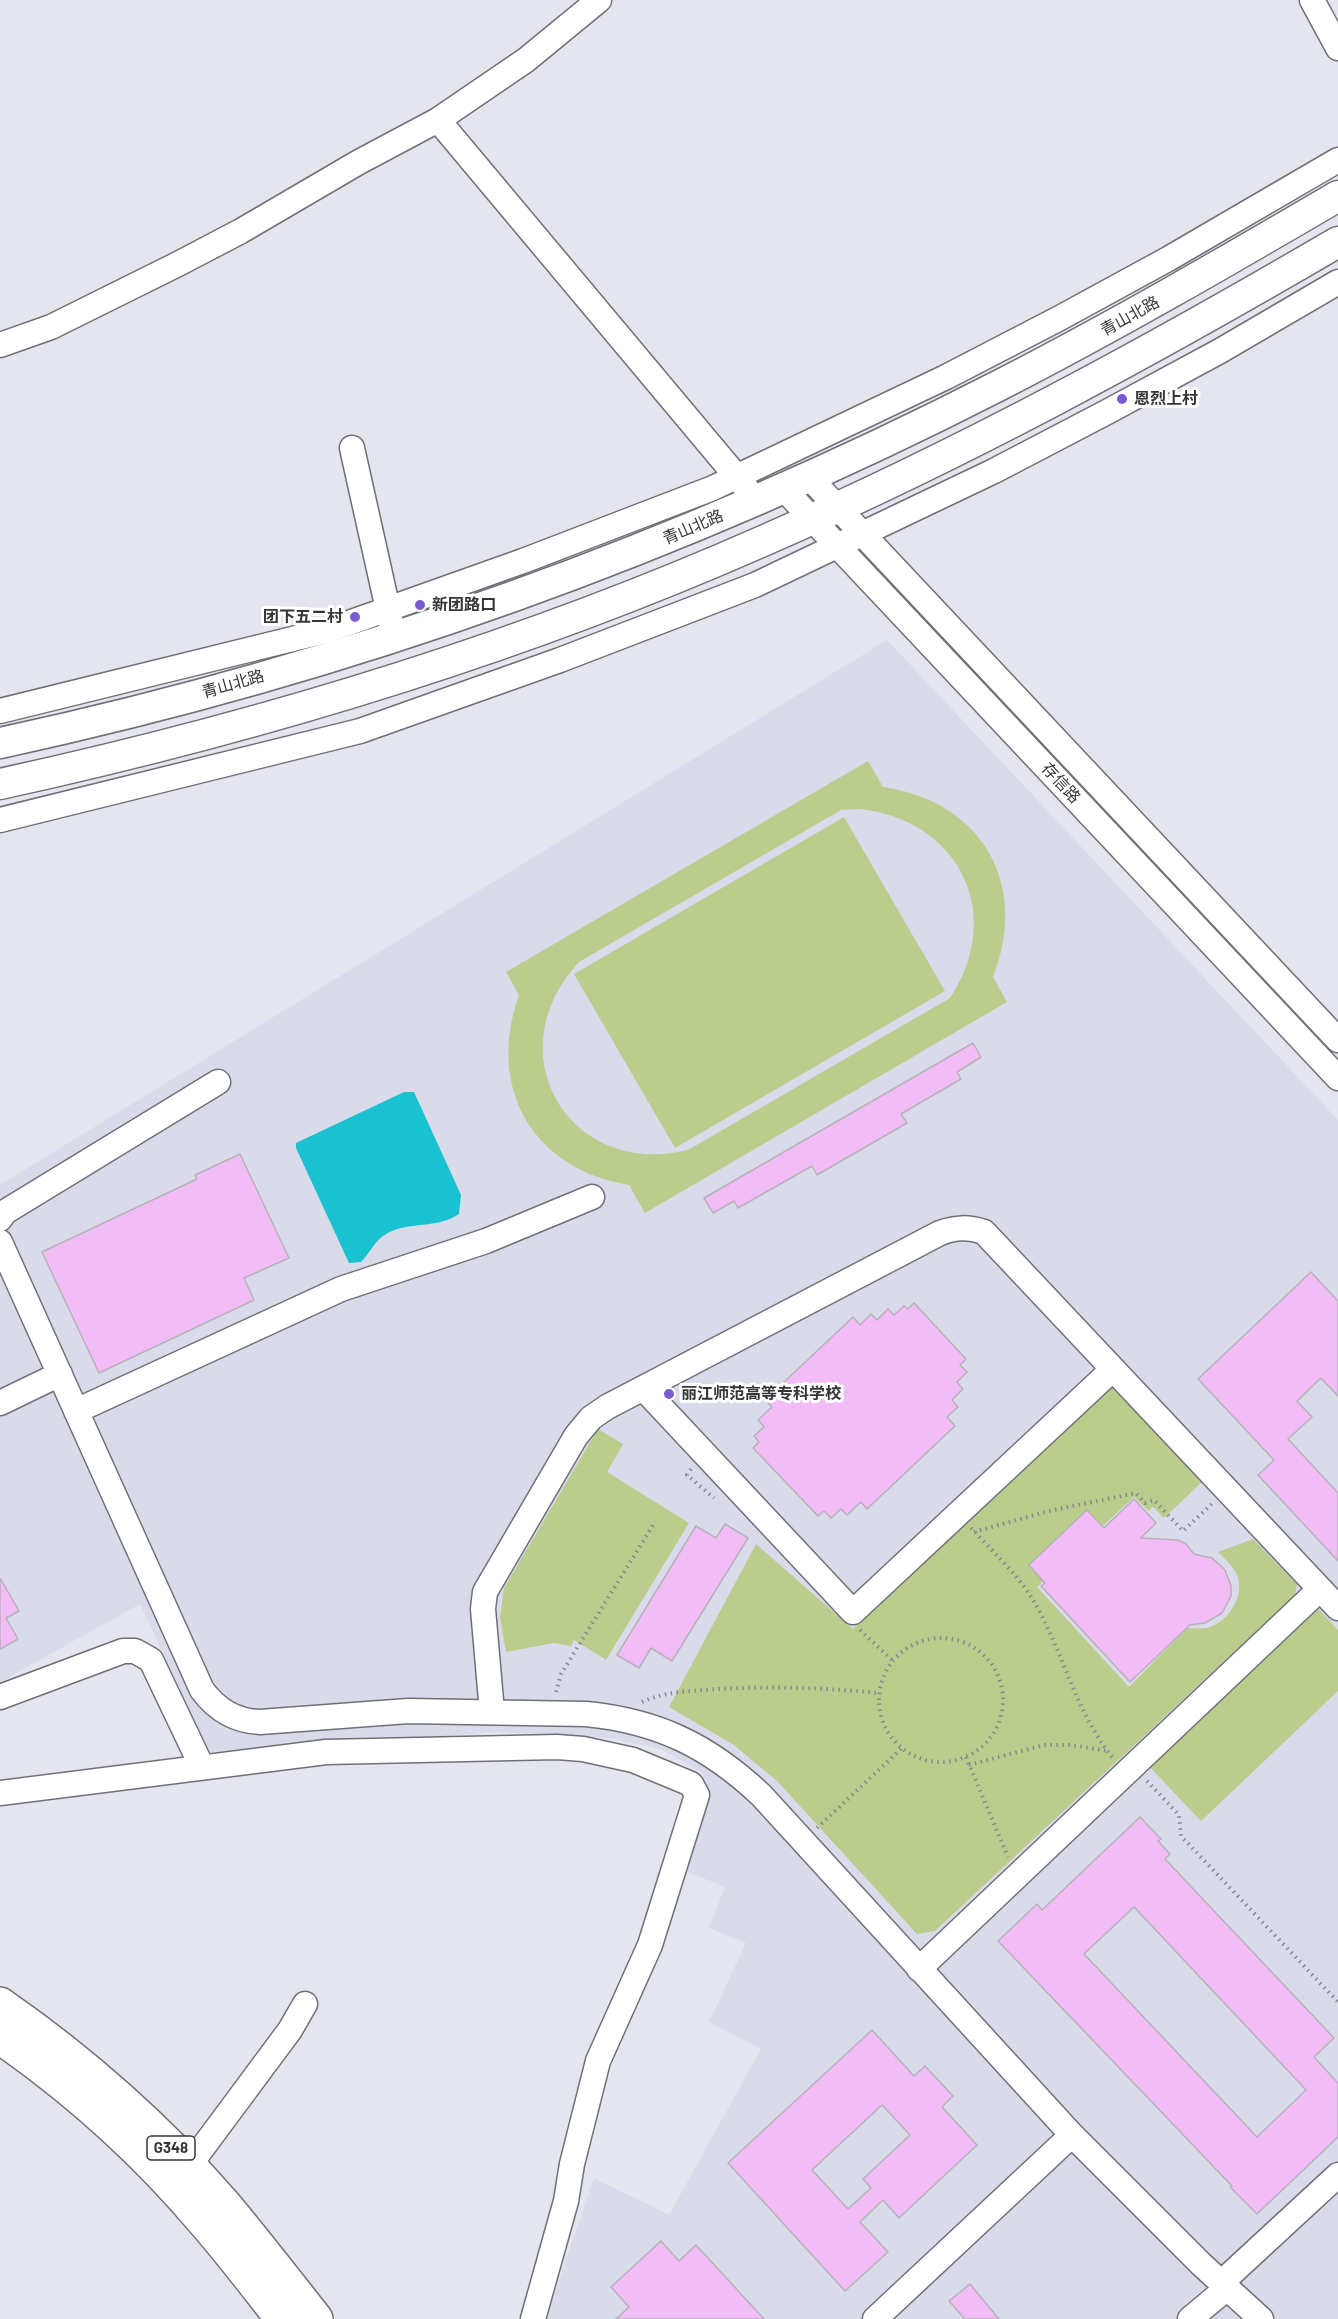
<!DOCTYPE html>
<html>
<head>
<meta charset="utf-8">
<style>
  body { margin:0 }
  canvas { display:block; background:#e4e5ee }
</style>
</head>
<body>
<canvas width="1338" height="2319"></canvas>
<script>
const c = document.querySelector('canvas').getContext('2d');
c.lineJoin = 'round';
function fillPath(path, color) {
  c.fillStyle = color;
  c.fill(path, 'evenodd');
}
function stroke(path, color, width, dash) {
  c.strokeStyle = color;
  c.lineWidth = width;
  c.lineCap = dash ? 'butt' : 'round';
  c.setLineDash(dash || []);
  c.stroke(path);
}
function write(font, color, halo, rows, align = 'center') {
  c.font = font + ' Barlow,"Noto Sans SC",sans-serif';
  c.lineWidth = 6;
  c.setLineDash([]);
  c.textBaseline = 'middle';
  c.strokeStyle = halo;
  c.fillStyle = color;
  for (const [text, x, y, turn = 0] of rows) {
    c.save();
    c.translate(x, y);
    c.rotate((+turn || 0) * Math.PI / 180);
    c.textAlign = isNaN(turn) ? turn : align;
    if (halo) c.strokeText(text, 0, 0);
    c.fillText(text, 0, 0);
    c.restore();
  }
}
fillPath(new Path2D(`
  M887 640 1338 1120V2319H546L594 2178 669 2215 761 2049 709 2022 746 1943 709 1928 725 1887 686 1871 704 1774 661 1749 609 1738 501 1732 210 1752 140 1604 0 1682V1185Z`), '#d9dbeb');
fillPath(new Path2D(`
  M868 761 883 787C982 801 1030 885 993 977L1007 1002 645 1213 629 1185C532 1169 486 1087 519 995L506 972ZM860 809C959 820 1006 914 950 998L688 1150C568 1179 495 1052 579 962L841 810Z
  M844 817 945 991 675 1148 574 974Z
  M1109 1382 1203 1481 1164 1518 1153 1507 1149 1511 1134 1497 1037 1587 1129 1687 1187 1628C1193 1628 1200 1629 1206 1628 1228 1624 1247 1594 1236 1573 1232 1565 1224 1558 1218 1552L1253 1539 1297 1584 1295 1595 935 1931 917 1934 778 1782 734 1745 669 1707 756 1544 853 1629Z
  M598 1429 623 1444 607 1472 689 1523 606 1660 574 1640 571 1646 554 1643 506 1652 500 1617 504 1588Z
  M1314 1604 1338 1630V1691L1201 1821 1146 1763Z`), '#bacd8c');
fillPath(new Path2D(`
  M404 1092H414L461 1195 459 1214C437 1229 409 1221 386 1234 375 1240 370 1253 361 1262L349 1263 296 1148V1143Z`), '#1ac1d0');
const building = new Path2D(`
  M973 1043 981 1057 957 1072 961 1079 901 1114 907 1123 817 1175 812 1166 738 1208 734 1201 713 1213 704 1198Z
  M240 1154 289 1258 244 1278 254 1300 99 1373 42 1252 197 1179 195 1175Z
  M1311 1272 1338 1301V1396L1321 1378 1297 1401 1312 1417 1288 1439 1338 1493V1561L1258 1475 1274 1460 1198 1379Z
  M914 1303 966 1359 960 1365 967 1372 957 1382 963 1389 952 1400 958 1407 947 1417 955 1426 867 1509 861 1502 847 1515 841 1509 831 1518 824 1511 818 1516 753 1448 759 1442 754 1436 764 1427 758 1420 772 1407 765 1400 853 1317 860 1325 871 1314 877 1320 888 1309 894 1315 904 1306 908 1309Z
  M1134 1499 1156 1523 1141 1538 1178 1540 1186 1544 1194 1554 1212 1558 1225 1570 1231 1586V1596L1222 1613 1205 1623 1190 1625 1130 1682 1041 1586 1045 1583 1029 1565 1087 1510 1104 1528Z
  M725 1524 748 1538 672 1661 651 1648 639 1668 617 1655 696 1526 716 1538Z
  M0 1578 19 1611 6 1618 18 1639 0 1649Z
  M1140 1817 1161 1839 1158 1841 1170 1854 1165 1859 1334 2038 1314 2057 1338 2083V2137L1257 2214 1230 2187 1232 2186 998 1941 1037 1904 1042 1910ZM1134 1907 1306 2090 1257 2137 1084 1954Z
  M872 2030 914 2076 925 2066 953 2096 942 2107 977 2145 899 2218 883 2200 860 2222 888 2252 845 2291 728 2163ZM882 2105 910 2135 863 2179 871 2188 848 2209 812 2170Z
  M661 2241 679 2261 696 2245 764 2319H616L629 2307 611 2287Z
  M970 2284 999 2319H965L949 2301Z`);
fillPath(building, '#f2bcf7');
stroke(building, '#b7b1b8', 1.5);
const minor = new Path2D(`
  M1312 0 1338 48
  M438 120 747 489
  M0 345 51 327 178 264 241 231 359 162 438 120 526 60 599 0
  M352 448 391 623
  M809 477 1338 1040
  M783 488 1338 1078
  M0 711 329 630 523 561 713 488 946 377 1058 319 1168 259 1338 160
  M0 820 360 731 560 660 755 585 994 471 1107 412 1220 351 1338 282
  M0 1219 5 1212 218 1082
  M0 1242 202 1690C217 1710 235 1721 260 1722L408 1711 586 1714C658 1721 709 1746 761 1795L1072 2135 1201 2264 1261 2319
  M643 1388 853 1612 1113 1369
  M0 1403 60 1374
  M76 1411 341 1289 486 1241 592 1197
  M0 1697 123 1651H135L151 1660 202 1767
  M492 1712 483 1609 485 1592 576 1436 591 1418 607 1407 940 1233C956 1227 968 1227 984 1232L1338 1608
  M0 1793 326 1752 557 1747 583 1749 633 1760 691 1784 697 1795 650 1945 598 2061 572 2164 566 2201 533 2319
  M919 1969 1320 1589
  M189 2166 290 2030 305 2004
  M1221 2283 1338 2175
  M875 2319 1072 2135
  M1190 2319 1227 2288`);
const major = new Path2D(`
  M0 743C348 668 684 547 1000 385 1115 326 1227 261 1338 196
  M0 784C261 727 518 649 763 541 962 454 1150 352 1338 242`);
const highway = new Path2D(`
  M0 2004C82 2061 159 2129 225 2205 256 2242 286 2281 316 2319
  M0 2037C75 2089 146 2153 205 2223 232 2254 257 2287 282 2319`);
stroke(minor, '#6f7077', 27);
stroke(major, '#6f7077', 33);
stroke(highway, '#6f7077', 36);
stroke(new Path2D(`
  M691 1469 687 1475 714 1498
  M971 1528C993 1552 1020 1576 1036 1605 1064 1655 1076 1712 1112 1757
  M974 1532 1049 1511 1136 1493 1145 1503 1154 1500 1183 1531 1213 1503
  M860 1630 892 1660
  M879 1700a62 62 0 1 1 124 0a62 62 0 1 1-124 0Z
  M556 1692 561 1674 655 1522
  M642 1702C666 1691 692 1691 719 1689 772 1686 826 1688 879 1693
  M966 1757 1008 1857
  M969 1765 1044 1745H1071L1108 1751
  M1147 1781 1179 1815 1181 1836 1338 2002
  M817 1828 902 1748`), '#88898f', 4, [1.5, 4.5]);
stroke(minor, '#fff', 24);
stroke(major, '#fff', 30);
stroke(highway, '#fff', 33);
for (const [x, y, r, color] of [
  [1122,399,6,"#7b5ad4"],
  [420,605,6,"#7b5ad4"],
  [355,617,6,"#7b5ad4"],
  [669,1394,6,"#7b5ad4"]
]) {
  const dot = new Path2D();
  dot.arc(x, y, r, 0, 2 * Math.PI);
  c.fillStyle = color;
  c.fill(dot);
  stroke(dot, '#fff', 2);
}
for (const [x, y, w] of [
  [171,2148,48]
]) {
  const box = new Path2D();
  box.roundRect(x - w / 2, y - 12, w, 24, 4.5);
  c.fillStyle = '#fff';
  c.fill(box);
  stroke(box, '#36363a', 1.5);
}
write('bold 15px', '#36363a', null, [
  ["G348",171,2148]
]);
write('16px', '#36363a', '#fff', [
  ["青山北路",1130,316,-29],
  ["青山北路",693,527,-23],
  ["青山北路",233,684,-16],
  ["存信路",1061,783,47]
]);
write('bold 16px', '#36363a', '#fff', [
  ["恩烈上村",1134,399],
  ["新团路口",432,605],
  ["团下五二村",343,617,"right"],
  ["丽江师范高等专科学校",681,1394]
], 'left');
</script>
</body>
</html>
